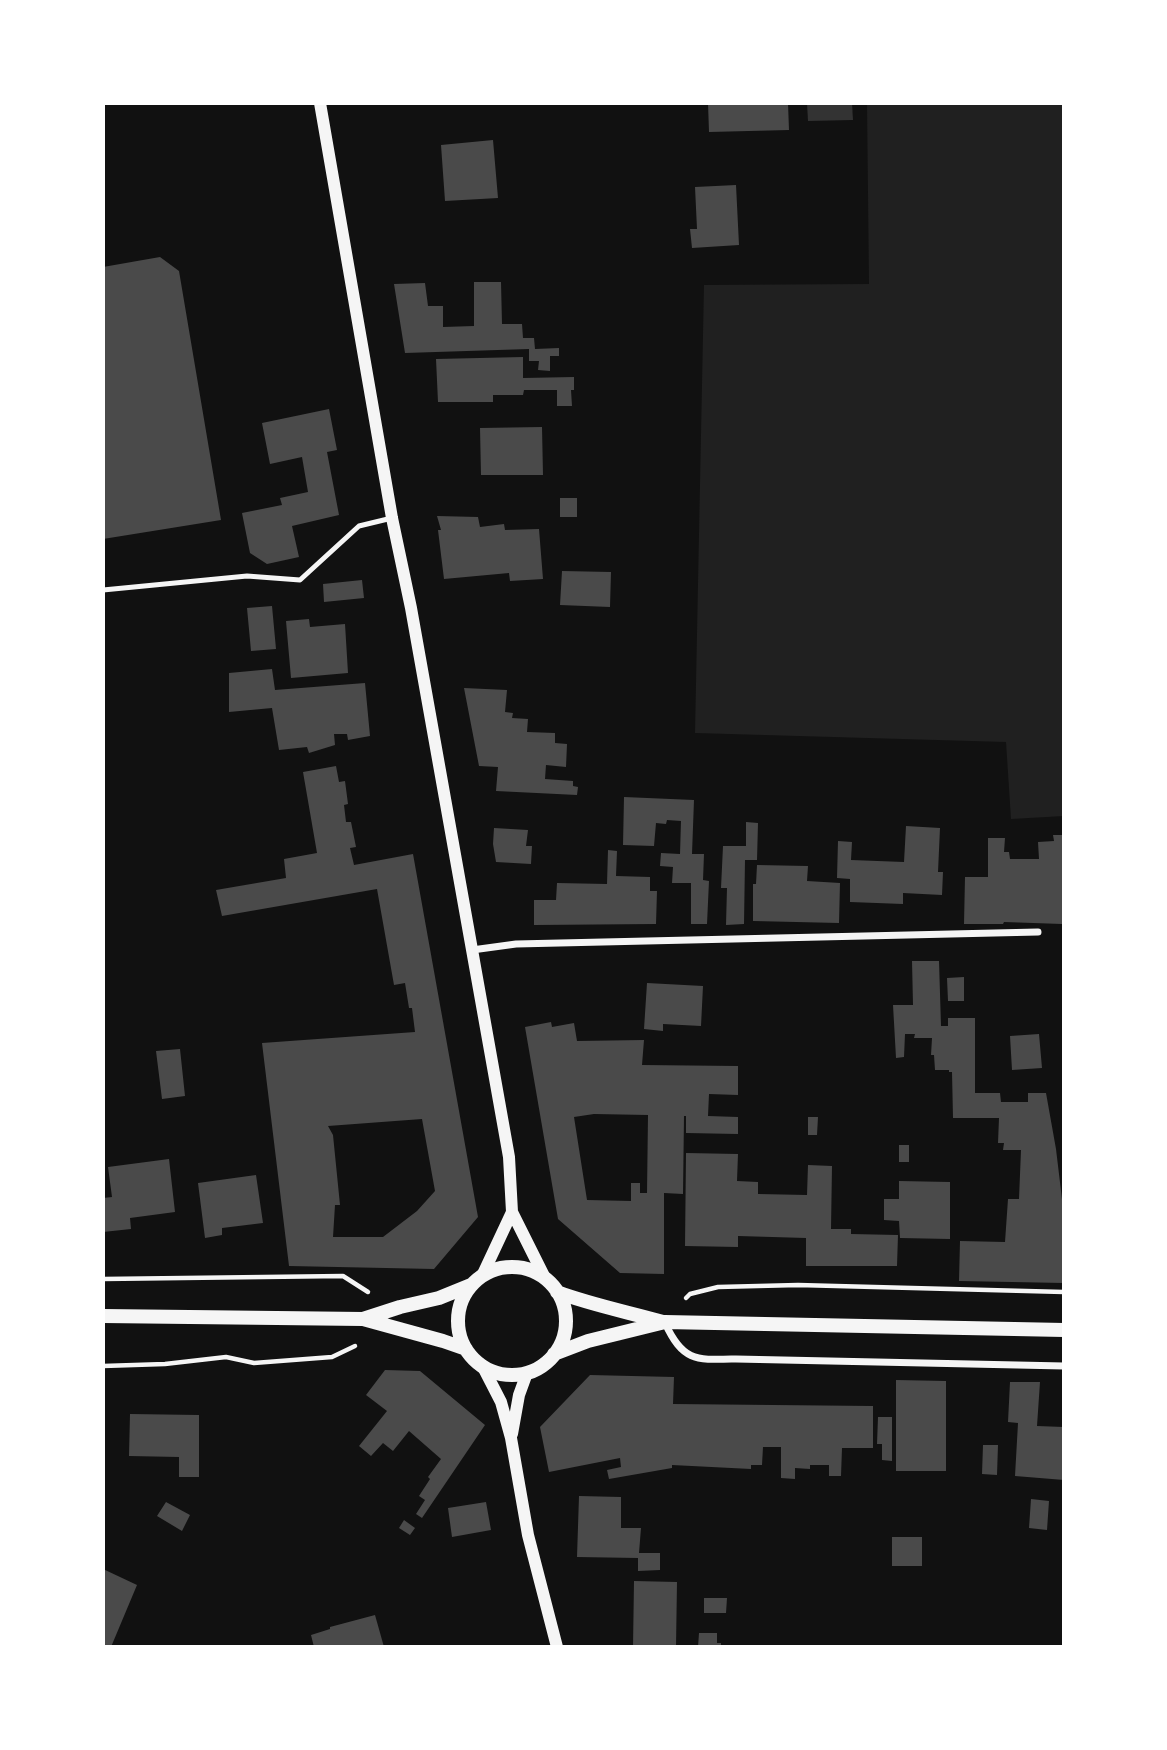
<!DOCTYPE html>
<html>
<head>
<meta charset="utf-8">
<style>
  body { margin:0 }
  #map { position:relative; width:1167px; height:1750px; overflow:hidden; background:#111; font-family:Rubik,sans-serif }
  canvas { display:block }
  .frame { position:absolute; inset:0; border:105px solid #fff; pointer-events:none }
</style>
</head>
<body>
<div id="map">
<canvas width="1167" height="1750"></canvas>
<div class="frame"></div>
</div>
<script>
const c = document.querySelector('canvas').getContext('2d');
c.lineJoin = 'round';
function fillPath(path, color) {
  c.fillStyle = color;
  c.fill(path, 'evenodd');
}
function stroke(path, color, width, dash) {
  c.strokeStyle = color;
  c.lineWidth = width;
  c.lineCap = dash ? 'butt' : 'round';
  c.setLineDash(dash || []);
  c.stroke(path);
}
fillPath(new Path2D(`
  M867 103H1064V816L1011 819 1006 742 695 733 704 285 869 284Z`), '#202020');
fillPath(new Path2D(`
  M807 103H852L853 120 808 121Z`), '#333');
fillPath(new Path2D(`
  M708 103H788L789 130 709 132Z
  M493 140 498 198 445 201 441 145Z
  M736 185 739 245 692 248 690 229H697L695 187Z
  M160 257 179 271 221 520 103 539V267Z
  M474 282H501L502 324H522L523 338H534L535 349 559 348V356H550V371L538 370 539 361H529V349L405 353 394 284 425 283 428 306H443V327L474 326Z
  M523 357V378L574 377V390H571L572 406H557V390H524L523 395H493V402H438L436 359Z
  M329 409 337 450 327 452 339 515 292 526 299 557 267 564 250 553 242 513 282 505 280 498 308 492 302 457 270 464 262 423Z
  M542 427 543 475H481L480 428Z
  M560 498H577V517H560Z
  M437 516 478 517 480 527 504 524 505 530 539 529 543 579 510 581 509 573 444 579 438 530H441Z
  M562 571 611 572 610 607 560 605Z
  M362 580 364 598 324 602 323 584Z
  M272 606 276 649 251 651 247 608Z
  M309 619 310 627 345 624 348 673 291 678 286 621Z
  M272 669 275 690 365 683 370 736 348 740 347 734H334L335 745 309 753 307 747 279 750 272 708 229 712V673Z
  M464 688 507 690 505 712 513 713 512 718 528 719 527 732 555 733V743L567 744 566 767 546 765 545 779 573 781V786L578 787 577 795 496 791 498 767 479 766Z
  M336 766 339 782 345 781 348 804 344 805 346 822H351L356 847 350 848 354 865 413 854 478 1217 434 1269 289 1266 262 1043 415 1032 412 1008H409L405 983 394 985 377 889 222 916 216 890 286 878 284 859 317 853 303 772ZM422 1119 435 1191 417 1211 383 1237H333L335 1205H340L333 1135 328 1126Z
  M624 797 694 800 692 854H704L703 880 709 881 707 924H691V883H672L673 867 660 866 661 853 680 854 681 821 667 820 666 824 656 823 654 846 623 845Z
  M746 822 758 823 757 860H745L744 924 726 925 727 888H721L723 846H746Z
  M906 826 940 828 938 872H943L942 895 903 893V904L850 902V879L837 878 838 841 852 842 851 860 904 862Z
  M494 828 528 830 526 846H532L531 864 496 862 493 844Z
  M1053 835H1064V922L1062 924 1004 922 1003 924H964L965 877H988V838H1005L1004 852H1009L1010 859H1039L1038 842 1054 841Z
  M608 850 617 851 616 876 650 877V891H657L656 924 534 925V900H556L557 883 607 884Z
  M757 865 808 866 807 881 840 883 839 923 753 921V884H756Z
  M912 961H939L941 1026H948V1018H975V1093H1000L1001 1102H1028V1093H1046L1056 1149 1064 1216V1283L959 1281 960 1241 1005 1242 1008 1199H1019L1021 1150H1003L1004 1143H998L999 1118H953L952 1072H949V1070H935L934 1055H931L932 1038H914L915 1034H905L904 1057 896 1058 893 1005H913Z
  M964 977V1001H948L947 978Z
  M647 983 703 986 701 1026 663 1024V1031L644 1029Z
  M551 1022 552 1027 574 1023 577 1041 644 1040 642 1065 738 1066V1095L709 1094 708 1116 738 1117V1134L686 1133V1116H684L683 1194 664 1193V1274L620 1273 558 1219 525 1027ZM594 1114 648 1115 647 1193H640V1183H631V1201L587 1200 574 1117Z
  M1039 1034 1042 1068 1012 1070 1010 1036Z
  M180 1049 185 1096 162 1099 156 1051Z
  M808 1117H818L817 1135H808Z
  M899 1145H909V1162H899Z
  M686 1153 738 1154 737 1181 758 1182V1194L807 1195 808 1165 832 1166 831 1229H851V1234L898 1235 897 1266H806V1238L738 1236V1247L685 1246Z
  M169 1159 175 1212 130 1218 131 1229 103 1232V1198L112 1197 108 1167Z
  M256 1175 263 1223 222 1228V1235L205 1238 198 1183Z
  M899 1181 950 1182V1239L900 1238 899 1221 884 1220V1199H899Z
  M385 1370 420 1371 485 1425 422 1518 416 1514 425 1500 419 1496 430 1479 428 1477 441 1459 409 1431 393 1451 383 1443 371 1456 359 1446 387 1411 366 1395Z
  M590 1375 674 1377 673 1404 873 1406V1448H842L841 1476H829V1465H810V1469L795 1468V1479L781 1478V1447H763L762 1465H751V1469L672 1465V1468L609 1479 607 1470 621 1467 620 1458 549 1472 540 1427Z
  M896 1380 946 1381V1471H896Z
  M1010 1382H1040L1037 1426 1064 1427V1480L1015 1476 1018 1423 1008 1422Z
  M130 1414 199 1415V1477H179V1457L129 1456Z
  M878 1417H892V1461L882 1460V1444H877Z
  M983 1445H998L997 1475 982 1474Z
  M579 1496 621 1497V1528H641L639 1553H660V1570L638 1571V1558L577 1557Z
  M1031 1499 1049 1501 1047 1530 1029 1528Z
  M166 1502 190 1515 182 1531 157 1516Z
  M486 1502 491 1530 452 1537 448 1508Z
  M404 1520 415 1528 410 1535 399 1528Z
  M892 1537H922V1566H892Z
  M103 1569 137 1585 111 1647H103Z
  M634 1581 677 1582 676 1647H633Z
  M704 1598H727L726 1613H704Z
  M375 1615 384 1647H314L311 1635 330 1629V1627Z
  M699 1633H717V1643H721V1647H698Z`), '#4a4a4a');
stroke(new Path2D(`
  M103 1279 343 1276 368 1292
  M686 1298 690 1294 718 1287 798 1285 1064 1292
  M103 1366 165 1364 226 1357 254 1363 332 1357 355 1346`), '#f5f5f5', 4.5);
stroke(new Path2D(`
  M103 590 247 576 300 580 359 526 392 518`), '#f5f5f5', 5);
stroke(new Path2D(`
  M472 950 516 944 1038 932
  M665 1323C683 1362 696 1360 736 1359L1064 1366`), '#f5f5f5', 7);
stroke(new Path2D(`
  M320 103 392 518 411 608 509 1157 512 1212 545 1278
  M482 1276 512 1212
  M483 1367 501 1402 511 1438 528 1535 557 1647
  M512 1434 519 1395 527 1373`), '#f5f5f5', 12);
stroke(new Path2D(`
  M458 1321a54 54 0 1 1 108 0a54 54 0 1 1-108 0Z
  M557 1292C592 1305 628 1312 663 1322
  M103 1316 363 1319 443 1341 466 1349
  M363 1319 400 1307 439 1298 471 1285
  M554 1354 588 1341 665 1322 1064 1330`), '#f5f5f5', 14);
</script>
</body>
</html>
